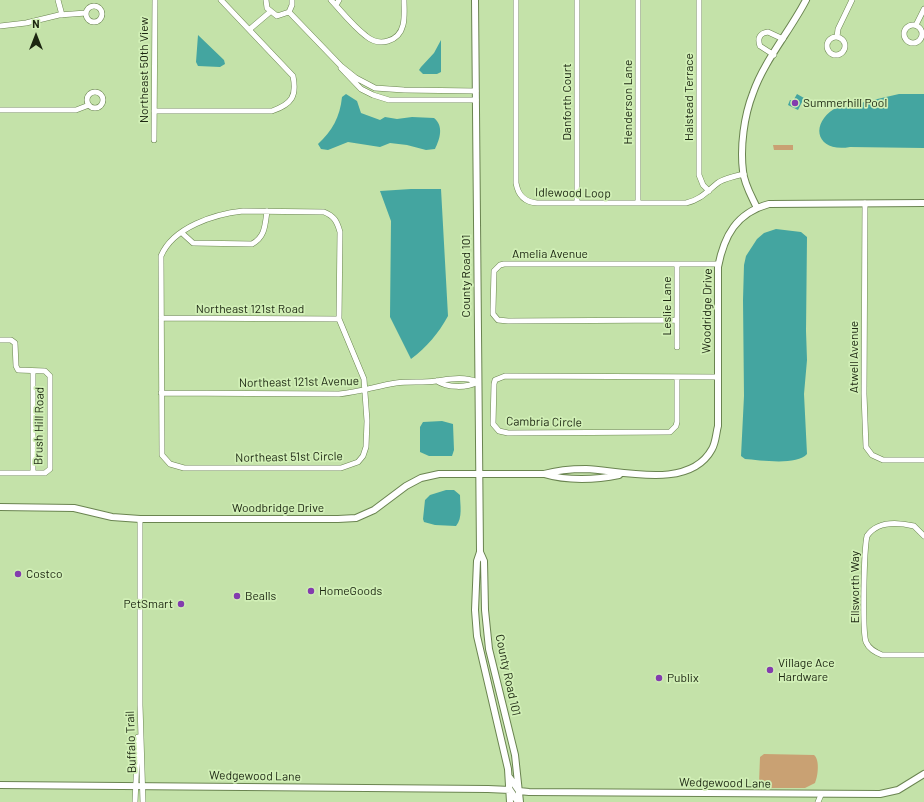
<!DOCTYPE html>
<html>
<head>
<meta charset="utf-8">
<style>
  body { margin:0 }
  #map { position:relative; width:924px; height:802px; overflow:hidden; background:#c4e2a9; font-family:Barlow,sans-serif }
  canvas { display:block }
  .north { position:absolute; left:16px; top:16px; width:40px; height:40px; -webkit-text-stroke:3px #d1efb6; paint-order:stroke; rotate:0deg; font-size:11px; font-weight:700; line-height:16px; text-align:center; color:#1c2611 }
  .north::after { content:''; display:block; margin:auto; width:14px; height:18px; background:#1c2611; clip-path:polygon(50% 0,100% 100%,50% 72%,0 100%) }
</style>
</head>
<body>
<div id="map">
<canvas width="924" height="802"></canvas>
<div class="north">N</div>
</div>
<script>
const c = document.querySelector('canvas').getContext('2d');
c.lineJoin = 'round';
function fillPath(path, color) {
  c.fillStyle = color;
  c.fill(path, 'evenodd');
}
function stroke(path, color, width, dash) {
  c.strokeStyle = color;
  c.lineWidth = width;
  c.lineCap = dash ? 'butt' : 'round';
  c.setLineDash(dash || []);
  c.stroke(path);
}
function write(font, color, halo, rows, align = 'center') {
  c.font = font + ' Barlow,sans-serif';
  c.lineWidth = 3.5;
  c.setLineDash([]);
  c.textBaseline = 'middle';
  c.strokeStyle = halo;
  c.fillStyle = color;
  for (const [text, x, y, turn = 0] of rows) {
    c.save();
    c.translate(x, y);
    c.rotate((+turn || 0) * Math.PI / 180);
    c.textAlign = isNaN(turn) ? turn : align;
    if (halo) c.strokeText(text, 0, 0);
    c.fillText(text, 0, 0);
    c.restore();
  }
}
fillPath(new Path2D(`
  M773 145H793V150H774Z
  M764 754 814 755C820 760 818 776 815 783L805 788H764L759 783 760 757Z`), '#c9a173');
fillPath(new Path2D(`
  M198 35 224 60 225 64 220 67 198 66 196 62Z
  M441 40V72L437 74H423L419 70 421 67 434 53Z
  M346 94 357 101 361 113 380 120 385 117 397 119 412 117 434 118C444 126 440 139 435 149L426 150 407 145 390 143 380 147 348 142 328 150 321 149 318 144C332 131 340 117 342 97Z
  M797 94 804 98 798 110 788 105 790 100 793 101Z
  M899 94H924V148L850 147C817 153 809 125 834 109Z
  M411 189H441L448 316C438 334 427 347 411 359L390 317 391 221 380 191Z
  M776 229 801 232 807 237 806 331 807 360 804 394 807 454C797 466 759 460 745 459L741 456 744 396 743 300 744 265 746 256 757 239 764 233Z
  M442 421 453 424 454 450 452 456H429L420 452V427L423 422Z
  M446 490H454L460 495C460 505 463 518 456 526L435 525 424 522 423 519 425 500 430 495Z`), '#44a5a0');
const minor = new Path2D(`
  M58 0 62 15
  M266 0 267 8 277 16 289 12 292 5V0
  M331 0C342 12 353 26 366 36 379 47 399 42 403 25 405 17 404 8 404 0
  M516 0V183C518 195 524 202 537 203H686C701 200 708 190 719 182 726 178 735 176 744 174
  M577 0V203
  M699 0V175L703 185 709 191
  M336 5 339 0
  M86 14a8 8 0 1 1 16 0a8 8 0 1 1-16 0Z
  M289 12 341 66 356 78 375 88 404 90 476 91
  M904 34a9 9 0 1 1 18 0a9 9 0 1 1-18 0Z
  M916 25 924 9
  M0 26 26 23 59 15 86 13
  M250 29 270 12
  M827 46a9 9 0 1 1 18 0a9 9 0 1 1-18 0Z
  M837 37 838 29 852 0
  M774 55 760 46C757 38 760 33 768 32L783 39
  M341 68 361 89 373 95 389 100H476
  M87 100a8 8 0 1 1 16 0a8 8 0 1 1-16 0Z
  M0 110H76L89 105
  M154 111H272C292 104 297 96 293 76L221 0
  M154 140 155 0
  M638 203V0
  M865 203 864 394 866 447 872 455 883 460H924
  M243 211 324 212C334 216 337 221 340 232L339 319 364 379 367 421 366 447 363 456 358 462 341 468H184L170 464 162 455 161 256C173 227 215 214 243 211Z
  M182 233 193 243 252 244C265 237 265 226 267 211
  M161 318 339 319
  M677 320 508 321 498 320 493 314V309L494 271 500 265 504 264H718
  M0 340H11L15 343 16 366 18 370 45 371 50 376V469L45 473H0
  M677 347V264
  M677 377V422L676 426 670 432 508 433 499 431 493 424 494 384 495 380 505 376 718 377
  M437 381C447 388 467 388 478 382
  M161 393 339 394C359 392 377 386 396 383 409 381 423 383 436 381 450 379 464 376 478 382
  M33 473V371
  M140 519V705L143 802
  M924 536 914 526C897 522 877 521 867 536 864 550 862 630 866 642 869 649 875 652 882 655H924
  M135 802 138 737
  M818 802 821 795`);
const tertiary = new Path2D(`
  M475 0 480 552 477 561 475 610 477 636 508 769 510 802
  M757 208C752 197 744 184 743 171 740 147 744 116 753 93 764 61 790 31 806 0
  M544 474C567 481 596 480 619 475
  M0 507 74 508 112 517 140 519H338L356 518 374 510 406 486 421 478 439 474H544C558 470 572 469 586 469 623 471 690 490 712 449 716 442 716 433 718 426V267C724 236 736 213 769 204L924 203
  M480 552 484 561 485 610 489 649 515 755 520 802
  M510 778 519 791 529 792 880 794 898 790 924 774
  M0 785 488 789 510 790 518 802`);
stroke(minor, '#6a8450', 6);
stroke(tertiary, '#6a8450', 8);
stroke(minor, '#fff', 5);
stroke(tertiary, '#fff', 6);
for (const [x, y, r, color] of [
  [795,103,4,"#833cae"],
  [18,574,4,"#833cae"],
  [311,591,4,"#833cae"],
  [237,596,4,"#833cae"],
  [181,604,4,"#833cae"],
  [770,670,4,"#833cae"],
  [659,678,4,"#833cae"]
]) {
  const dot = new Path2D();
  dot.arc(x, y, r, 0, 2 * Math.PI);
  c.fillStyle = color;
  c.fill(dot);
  stroke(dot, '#d1efb6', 1.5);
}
write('12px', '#1c2611', '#d1efb6', [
  ["Northeast 50th View",144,70,-90],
  ["Halstead Terrace",689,97,-90],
  ["Danforth Court",567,102,-90],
  ["Henderson Lane",628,102,-90],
  ["Idlewood Loop",573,193,1],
  ["Amelia Avenue",550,254],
  ["County Road 101",466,276,-90],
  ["Leslie Lane",667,306,-90],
  ["Northeast 121st Road",250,309],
  ["Woodridge Drive",707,311,-89],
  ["Atwell Avenue",854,357,-90],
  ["Northeast 121st Avenue",299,382,-1],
  ["Cambria Circle",544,422,1],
  ["Brush Hill Road",39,426,-89],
  ["Northeast 51st Circle",289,457,-1],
  ["Woodbridge Drive",278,508],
  ["Ellsworth Way",855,587,-90],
  ["County Road 101",508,675,78],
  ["Buffalo Trail",131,742,-92],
  ["Wedgewood Lane",255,776,1],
  ["Wedgewood Lane",725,783,1]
]);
write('12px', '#1c2611', '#d1efb6', [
  ["Summerhill Pool",803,103],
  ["Costco",26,574],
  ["HomeGoods",319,591],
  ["Bealls",245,596],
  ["PetSmart",173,604,"right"],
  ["Village Ace",778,663],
  ["Hardware",778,677],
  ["Publix",667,678]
], 'left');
</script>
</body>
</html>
